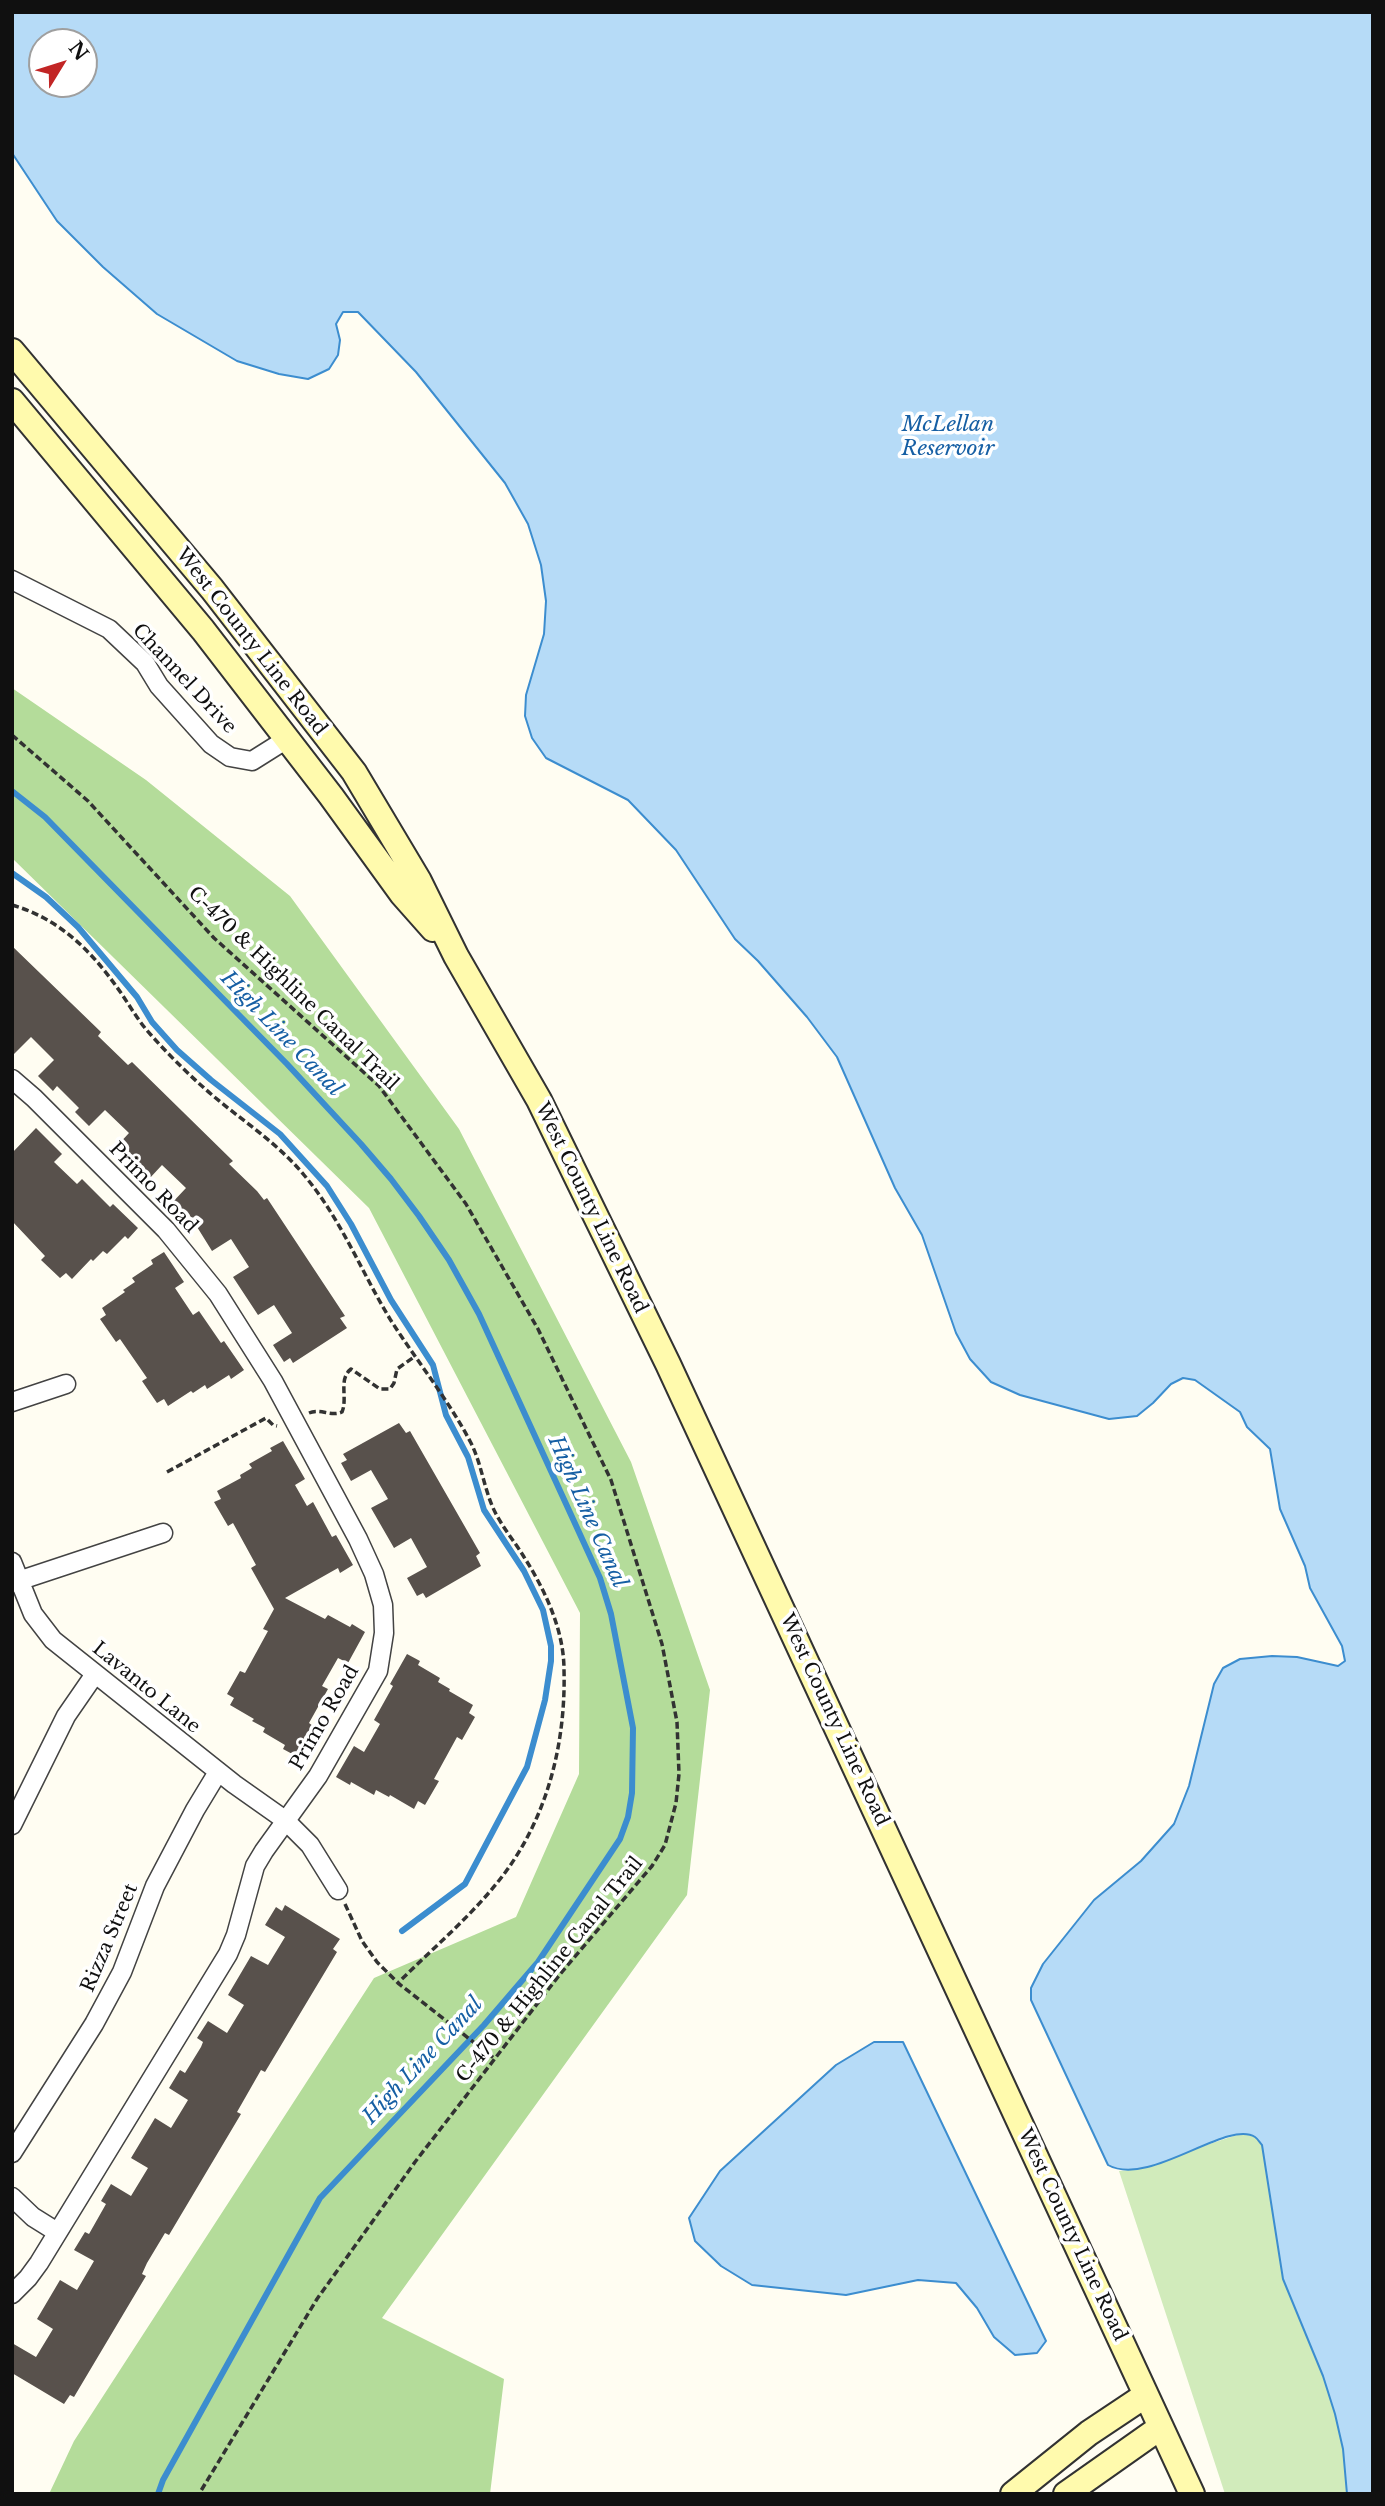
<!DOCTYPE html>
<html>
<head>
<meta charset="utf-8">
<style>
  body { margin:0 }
  #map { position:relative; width:1385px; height:2506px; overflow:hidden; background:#fffdf2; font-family:"Libre Baskerville",serif }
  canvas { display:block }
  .frame { position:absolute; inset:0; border:14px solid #101010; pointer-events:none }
  .north { position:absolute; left:28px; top:28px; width:70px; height:70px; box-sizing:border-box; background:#fff; border:2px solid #9f9f9f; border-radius:50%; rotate:52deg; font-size:19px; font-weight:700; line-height:28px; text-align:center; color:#101010 }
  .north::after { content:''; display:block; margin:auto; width:24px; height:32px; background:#c22525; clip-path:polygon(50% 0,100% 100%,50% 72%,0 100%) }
</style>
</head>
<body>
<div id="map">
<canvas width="1385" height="2506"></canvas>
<div class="frame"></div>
<div class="north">N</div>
</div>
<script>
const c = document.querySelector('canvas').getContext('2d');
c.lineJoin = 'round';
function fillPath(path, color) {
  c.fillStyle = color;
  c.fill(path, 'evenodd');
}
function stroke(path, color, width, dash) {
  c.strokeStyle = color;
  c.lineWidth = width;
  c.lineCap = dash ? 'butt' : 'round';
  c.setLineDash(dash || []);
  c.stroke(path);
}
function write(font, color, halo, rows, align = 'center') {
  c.font = font + ' "Libre Baskerville",serif';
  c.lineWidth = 7;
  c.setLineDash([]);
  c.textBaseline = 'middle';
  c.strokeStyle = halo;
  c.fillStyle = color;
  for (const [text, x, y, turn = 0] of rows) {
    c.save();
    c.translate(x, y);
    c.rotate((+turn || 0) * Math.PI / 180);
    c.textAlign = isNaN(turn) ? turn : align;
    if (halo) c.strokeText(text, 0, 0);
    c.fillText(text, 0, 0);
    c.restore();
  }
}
fillPath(new Path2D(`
  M1240 2134 1254 2136 1262 2145 1283 2279 1323 2376 1335 2414 1343 2449 1347 2494H1225L1119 2171 1130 2170Z`), '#d1ebbb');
fillPath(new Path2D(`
  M12 688 146 780 290 896 459 1129 631 1462 710 1690 687 1895 382 2318 504 2379 490 2494H49L74 2441 374 1978 516 1917 579 1774 580 1613 369 1208 12 858Z`), '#b4dc9a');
const water = new Path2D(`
  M12 12H1373V2494H1347L1343 2449 1335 2414 1323 2376 1283 2279 1262 2145C1260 2143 1258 2139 1255 2137 1227 2119 1149 2188 1108 2165L1031 2000V1988L1043 1964 1094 1900 1141 1861 1174 1824 1189 1786 1214 1684 1223 1668 1240 1659 1272 1656 1297 1657 1338 1666 1345 1661 1342 1646 1310 1588 1305 1566 1280 1509 1270 1449 1247 1427 1240 1412 1195 1380 1183 1378 1171 1384 1153 1403 1137 1416 1109 1419 1020 1395 991 1382 970 1359 956 1333 922 1235 895 1188 837 1057 807 1017 758 961 735 939 676 850 628 800 546 758 532 738 525 716 526 695 544 634 546 601 541 565 528 524 505 483 416 372 358 312H343L336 324 340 340 338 355 329 369 308 379 279 374 237 361 157 314 103 267 57 221 12 153ZM42 42H84V84H42Z
  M874 2042H903L1046 2341 1037 2353 1015 2355 994 2337 977 2308 956 2283 918 2280 846 2295 752 2285 721 2266 695 2241 689 2218 720 2171 836 2065Z`);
fillPath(water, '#b6dbf7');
stroke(water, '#3c8dcf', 2);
stroke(new Path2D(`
  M12 791 45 817 287 1064 361 1144 391 1179 419 1216 449 1260 479 1314 600 1578 611 1614 633 1728 632 1793 628 1817 620 1839 538 1962 484 2025 320 2198 163 2480 158 2494
  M12 873 46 897 78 927 137 997 152 1022 177 1050 211 1080 280 1134 327 1186 351 1224 391 1300 433 1365 446 1415 468 1457 484 1510 524 1571 543 1610 551 1646V1661L545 1700 527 1767 465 1884 402 1931`), '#3c8dcf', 6);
fillPath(new Path2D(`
  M12 946 101 1032 98 1036 128 1065 132 1062 233 1161 229 1164 257 1191 264 1200 267 1198 345 1316 340 1318 347 1328 293 1363 290 1358 284 1362 273 1345 292 1333 274 1305 258 1315 233 1277 249 1267 231 1239 212 1251 189 1214 184 1219 170 1205 186 1188 162 1165 149 1179 116 1147 129 1133 105 1110 89 1126 75 1112 79 1108 57 1086 53 1091 38 1076 54 1060 31 1037 12 1056Z
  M36 1128 62 1154 54 1162 77 1184 82 1179 110 1207 113 1204 138 1228 128 1239 125 1236 107 1254 103 1251 93 1261 91 1259 72 1279 66 1273 60 1278 41 1260 45 1256 12 1221V1153Z
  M164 1252 184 1282 175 1288 193 1315 199 1311 221 1343 224 1341 244 1370 231 1379 229 1375 207 1389 205 1385 193 1393 191 1391 168 1406 164 1399 157 1403 142 1381 147 1378 120 1339 116 1342 100 1319 106 1315 102 1308 125 1292 123 1290 135 1282 132 1278 153 1264 151 1260Z
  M399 1423 406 1433 410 1431 480 1553 476 1556 481 1566 426 1598 423 1593 417 1596 407 1578 427 1567 411 1538 394 1548 371 1508 388 1499 371 1470 351 1481 341 1463 347 1460 343 1454Z
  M283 1441 305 1479 295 1485 307 1506 313 1502 332 1537 336 1535 353 1565 340 1573 338 1568 285 1598 325 1619 328 1615 350 1627 352 1624 365 1632 348 1663 338 1658 322 1686 328 1689 309 1723 313 1726 296 1756 283 1749 285 1745 263 1732 265 1728 252 1721 254 1719 230 1705 234 1698 227 1694 240 1671 245 1673 268 1631 263 1629 274 1609 251 1568 256 1565 233 1523 228 1526 214 1502 221 1499 217 1491 241 1478 240 1475 252 1468 249 1464 272 1451 270 1448Z
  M407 1654 420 1661 418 1665 440 1678 438 1682 450 1689 449 1691 473 1705 469 1713 475 1717 462 1740 457 1737 434 1779 439 1781 425 1805 418 1801 414 1809 390 1795 389 1797 376 1790 374 1795 351 1782 350 1785 336 1777 354 1746 364 1752 380 1724 374 1720 393 1686 390 1684Z
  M285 1905 340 1939 333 1949 337 1952 265 2072 261 2070 237 2112 241 2114 169 2235 165 2233 147 2263 142 2274 146 2276 96 2360 74 2397 70 2395 64 2404 12 2373V2343L36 2357 53 2329 37 2319 60 2280 77 2290 94 2261 74 2250 85 2232 89 2234 106 2204 101 2201 111 2184 131 2196 148 2168 131 2158 155 2118 171 2128 188 2100 169 2088 180 2070 185 2073 201 2047 203 2042 197 2038 208 2021 227 2033 244 2005 228 1995 251 1956 268 1965 285 1937 265 1925 276 1907 282 1911Z`), '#58514c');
const street = new Path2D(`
  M12 580 109 629 145 663 159 686 211 744 230 757 252 761 287 739
  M12 1079 34 1098 166 1230 218 1294 273 1381 358 1539 374 1574 383 1605 384 1633 378 1671 318 1776 264 1851 255 1866 236 1935 228 1954 39 2263 28 2278 12 2294
  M12 1402 66 1384
  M12 1562 33 1614 53 1640 234 1784 285 1820 310 1845 338 1890
  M12 1583 163 1533
  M12 1825 66 1716 95 1674
  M12 2153 94 2024 122 1972 155 1886 195 1810 218 1772
  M12 2197 33 2217 57 2232`);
const secondary = new Path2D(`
  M12 351 212 589 354 772 419 881 456 956 539 1100 668 1364 1192 2494
  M12 401 203 630 331 796 402 894 433 929
  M1013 2494 1089 2433 1146 2395
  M1066 2494 1161 2427`);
stroke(street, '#434343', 21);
stroke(secondary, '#323232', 28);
stroke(new Path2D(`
  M12 735 88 801 214 938 379 1086 466 1204 538 1329 611 1480 662 1644 677 1722 679 1774 676 1803 665 1845 652 1866 561 1973 415 2162 317 2299 199 2494
  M12 905C57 918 89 948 116 986 128 1002 137 1020 151 1035 167 1053 185 1071 203 1087 236 1117 275 1140 304 1175 341 1219 361 1271 390 1319 416 1360 448 1399 471 1443 482 1465 484 1490 495 1512 503 1528 515 1542 524 1557 545 1590 564 1630 564 1670 566 1746 546 1823 497 1883 468 1919 431 1950 398 1983
  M309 1413C321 1408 330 1417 342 1412 348 1398 338 1379 351 1369L380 1389H390L394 1383 397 1369 414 1357
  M167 1472 266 1418 273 1425 277 1426
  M345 1904 362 1941 377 1962 398 1983 495 2059`), '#323232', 3.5, [7, 3.5]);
stroke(street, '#fff', 18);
stroke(secondary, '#fffaad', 24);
write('19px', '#101010', '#fff', [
  ["West County Line Road",251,642,52],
  ["Channel Drive",184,679,47],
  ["C-470 & Highline Canal Trail",293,989,44],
  ["Primo Road",153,1188,46],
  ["West County Line Road",591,1208,64],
  ["Lavanto Lane",146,1688,39],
  ["Primo Road",325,1718,-60],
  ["West County Line Road",834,1720,65],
  ["Rizza Street",110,1938,-67],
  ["C-470 & Highline Canal Trail",550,1970,-51],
  ["West County Line Road",1072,2235,65]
]);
write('italic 21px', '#165fa4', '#fff', [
  ["McLellan",948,425],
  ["Reservoir",948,449],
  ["High Line Canal",281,1034,46],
  ["High Line Canal",587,1512,66],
  ["High Line Canal",423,2061,-47]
]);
</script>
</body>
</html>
